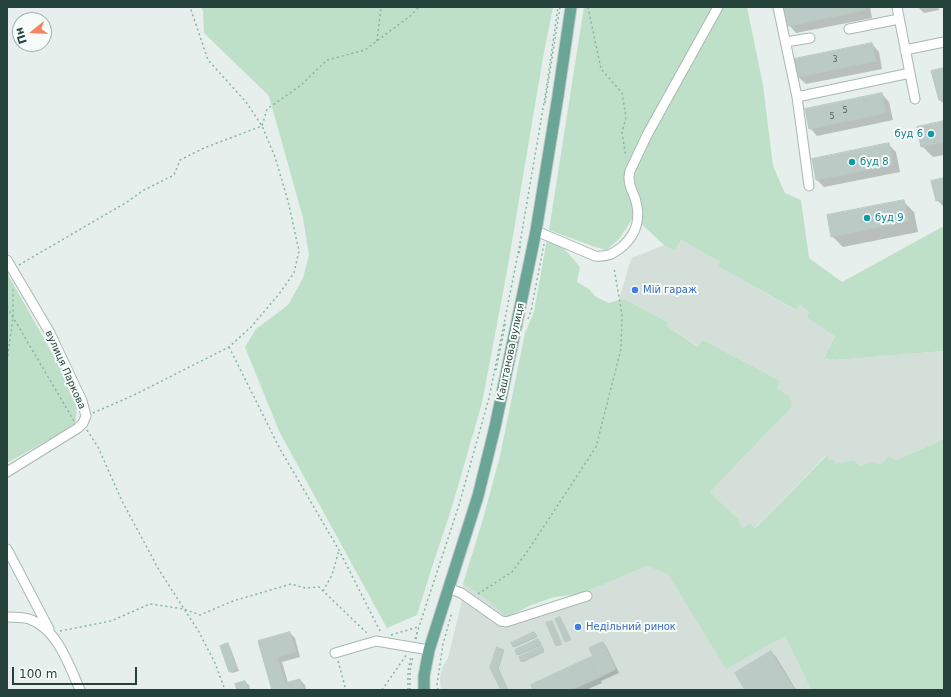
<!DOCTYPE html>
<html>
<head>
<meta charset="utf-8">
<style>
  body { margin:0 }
  #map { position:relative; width:951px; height:697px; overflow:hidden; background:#e6efeb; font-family:"DejaVu Sans",sans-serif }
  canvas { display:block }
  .frame { position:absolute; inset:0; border:8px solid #24423a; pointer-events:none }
  .north { position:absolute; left:12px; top:12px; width:40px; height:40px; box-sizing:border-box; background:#f7fbf9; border:1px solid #a3b1ad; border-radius:50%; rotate:252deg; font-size:11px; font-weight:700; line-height:16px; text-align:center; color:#24423a }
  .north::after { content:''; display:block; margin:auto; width:14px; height:18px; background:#f4845f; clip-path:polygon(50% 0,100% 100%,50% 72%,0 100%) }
  .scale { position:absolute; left:12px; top:667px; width:125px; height:18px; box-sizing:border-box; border:2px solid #24423a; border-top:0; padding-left:5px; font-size:12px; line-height:14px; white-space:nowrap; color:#24423a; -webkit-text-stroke:3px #f7fbf9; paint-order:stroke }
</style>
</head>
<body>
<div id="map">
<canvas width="951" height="697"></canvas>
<div class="frame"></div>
<div class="north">Пн</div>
<div class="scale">100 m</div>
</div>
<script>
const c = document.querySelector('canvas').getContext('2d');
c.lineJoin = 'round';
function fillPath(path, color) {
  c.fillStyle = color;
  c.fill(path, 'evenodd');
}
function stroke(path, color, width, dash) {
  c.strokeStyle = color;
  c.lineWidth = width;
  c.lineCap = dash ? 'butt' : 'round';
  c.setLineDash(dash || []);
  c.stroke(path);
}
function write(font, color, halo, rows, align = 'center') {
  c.font = font + ' "DejaVu Sans",sans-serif';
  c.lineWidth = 4;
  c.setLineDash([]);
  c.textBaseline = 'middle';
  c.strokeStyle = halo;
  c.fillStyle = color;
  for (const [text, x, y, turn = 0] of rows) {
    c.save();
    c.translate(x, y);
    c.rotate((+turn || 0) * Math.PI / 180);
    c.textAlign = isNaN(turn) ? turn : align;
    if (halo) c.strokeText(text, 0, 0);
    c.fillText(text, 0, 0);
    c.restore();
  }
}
fillPath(new Path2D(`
  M681 240 720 262 719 266 795 310 800 305 810 311 807 318 835 335 824 358 836 360 944 351V439L896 460 878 464 859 466 854 460 835 465 829 460 826 455 767 517 754 528H744L737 522 739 520 710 492 792 407 777 388 781 381 703 340 699 347 667 326 668 322 626 300H619L629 265 632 258 664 245 675 251Z
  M647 566 668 573 684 599 785 636 811 690H441L440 678 442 668 448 658 459 613 462 600 461 598 463 584 482 594 496 607 506 618 538 614 542 616 584 601 581 594Z`), '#d4dfda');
fillPath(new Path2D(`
  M201 7H553L543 58 507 271 482 403 451 510 432 567 417 615 387 628 279 431 245 347 256 329 288 305 303 278 309 255 303 218 269 96 204 33 203 11Z
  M584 7H715V9L731 7H747L763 85 773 166 785 193 801 200 809 258 842 282 944 226V351L836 360 824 358 835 336 807 318 809 311 800 305 796 310 718 266 720 262 681 240 675 251 664 245 634 217 619 239 607 250 595 247 549 230Z
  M547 239C552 244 556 243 561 247 569 253 574 260 580 267L577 282 589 289 596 297 609 303 619 300H626L668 322 667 326 698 347 703 340 781 381 777 388 790 397 792 407 710 492 739 520 738 522 744 528 750 523 755 528 767 517 827 455 829 460 833 459 835 464 854 460 860 466 873 462 878 464 883 463 889 456 896 460 944 439V690H811L785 636 726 669 668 574 647 566 581 594 554 597 529 606 506 618C491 601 482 595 463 584L483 519 500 456 525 333 534 312Z
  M7 273 59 365 77 407 75 425 7 463Z`), '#bfe0c8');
fillPath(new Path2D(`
  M785 7H870L872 18 796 33 789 25Z
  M918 7H938L939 10 924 13Z
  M872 44 879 52 882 69 806 84 798 77Z
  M944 69V103H943L940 100Z
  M882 94 889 102 893 120 817 136 810 128Z
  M944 122V155L933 157 922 146Z
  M888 144 896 152 900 172 824 187 817 180Z
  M944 179V207L937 200Z
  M903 201 914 212 918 232 843 247 832 236Z
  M290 633 295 638 300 657 282 662 288 683 300 680 305 685 306 690H273L260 642Z
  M535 634 537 637 515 647H514L512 643Z
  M539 641 541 645 519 655 518 654Z
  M603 643 606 646 619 673 601 681 602 683 586 690H534L594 657Z
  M228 644 230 647 239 671 232 673 230 671Z
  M543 648 544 652 523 662 522 661Z
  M503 651H504L498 670 508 690H502L492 668Z
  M771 652 776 657 796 690H746Z
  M245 682 249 685 250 690H238Z`), '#0003');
const building = new Path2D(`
  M784 7H865V10L788 26Z
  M872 43 876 61 797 77 794 59Z
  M944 68V99L939 100 931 71Z
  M882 93 886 113 809 129 805 109Z
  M944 121V142L921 147 917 127Z
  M889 143 893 165 816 180 812 159Z
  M944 178V199L936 201 931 181Z
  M904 200 908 221 831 237 827 215Z
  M560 617 571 640 565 642 555 619Z
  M552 621 562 644 556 646 546 623Z
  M290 632 296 652 277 657 285 683 300 679 303 690H272L258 641Z
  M534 632 537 636 513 647 511 643Z
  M538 639 541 644 517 655 515 650Z
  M603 642 616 669 598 678 589 658 593 656 589 648Z
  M228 643 237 669 229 672 220 646Z
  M542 646 544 651 521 662 519 657Z
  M497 647 504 650 498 668 508 690H501L490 668Z
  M771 651 795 690H745L735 673Z
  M589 658 598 678 571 690H533L531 685Z
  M245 681 249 690H237L235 684Z`);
fillPath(building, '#bbcac4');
stroke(building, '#b8c9c2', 1);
const minor = new Path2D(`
  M778 7 797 97 809 186
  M897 7 915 99
  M849 29 899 19
  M786 42 810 38
  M905 50 944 42
  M797 97 910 73
  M536 231 595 256C608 257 613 254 623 246 638 232 641 217 635 198 631 188 627 182 630 171L647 135 718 7
  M7 260 50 333 82 401 86 416 83 423 78 428 7 472
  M7 549 49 629
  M448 588 461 593 501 621 506 622 587 596
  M7 617C14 617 22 617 29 619 57 628 69 665 80 690
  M335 653 376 641 429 650`);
const major = new Path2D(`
  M424 690V676L429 650 478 496 495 427 536 231 558 96 571 7`);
stroke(minor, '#a8b8b2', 11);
stroke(major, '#c2cac8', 13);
stroke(new Path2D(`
  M588 7 601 69 622 93 626 117 622 133 626 157
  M377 41 381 7
  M545 103 560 7
  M519 253 521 243
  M19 265 127 202 144 190 174 175 180 160 204 148 262 126 267 109 300 86 327 60 365 50 410 16 419 7
  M7 307 74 421
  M528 319 531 311 544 244
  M229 347 280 449 339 550 381 633
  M7 361 13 318V287
  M496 370 506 321
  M93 413 134 395 229 347 251 327 279 294 294 273 299 251 288 201 275 157 262 126 246 102 208 60 190 7
  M87 430 98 447 122 501 159 570 199 632 215 663 225 690
  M323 591 332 575 339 550
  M478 594 512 572 529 549 596 447 621 349 622 315 614 268
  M60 631 111 621 150 604 184 609 200 615 233 601 291 584 305 588 319 587 369 635
  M391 635 418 627
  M415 639 459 505 489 398 519 249 546 91 558 7
  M416 639 418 629
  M338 661 346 690
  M382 690 407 654
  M408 690V671L411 656
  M410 690V671L413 656
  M438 690 437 685 443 644 452 612`), '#86b3a5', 1.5, [2, 3]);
stroke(minor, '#fff', 9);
stroke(major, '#6aa596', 11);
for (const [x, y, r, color] of [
  [931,134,4,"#0f9aa8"],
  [852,162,4,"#0f9aa8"],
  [867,218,4,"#0f9aa8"],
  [635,290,4,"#3f7fe0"],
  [578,627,4,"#3f7fe0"]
]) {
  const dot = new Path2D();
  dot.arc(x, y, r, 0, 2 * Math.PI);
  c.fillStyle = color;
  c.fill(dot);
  stroke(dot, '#f7fbf9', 1.5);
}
write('8px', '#4a645c', null, [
  ["3",835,60],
  ["5",845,111],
  ["5",832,117]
]);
write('10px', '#0d838f', '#f7fbf9', [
  ["буд 6",923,134,"right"],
  ["буд 8",860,162],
  ["буд 9",875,218]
], 'left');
write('10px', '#366cbe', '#f7fbf9', [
  ["Мій гараж",643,290],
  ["Недільний ринок",586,627]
], 'left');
write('10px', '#24423a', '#f7fbf9', [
  ["Каштанова вулиця",511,352,-78],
  ["вулиця Паркова",65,370,66]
]);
</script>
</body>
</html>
